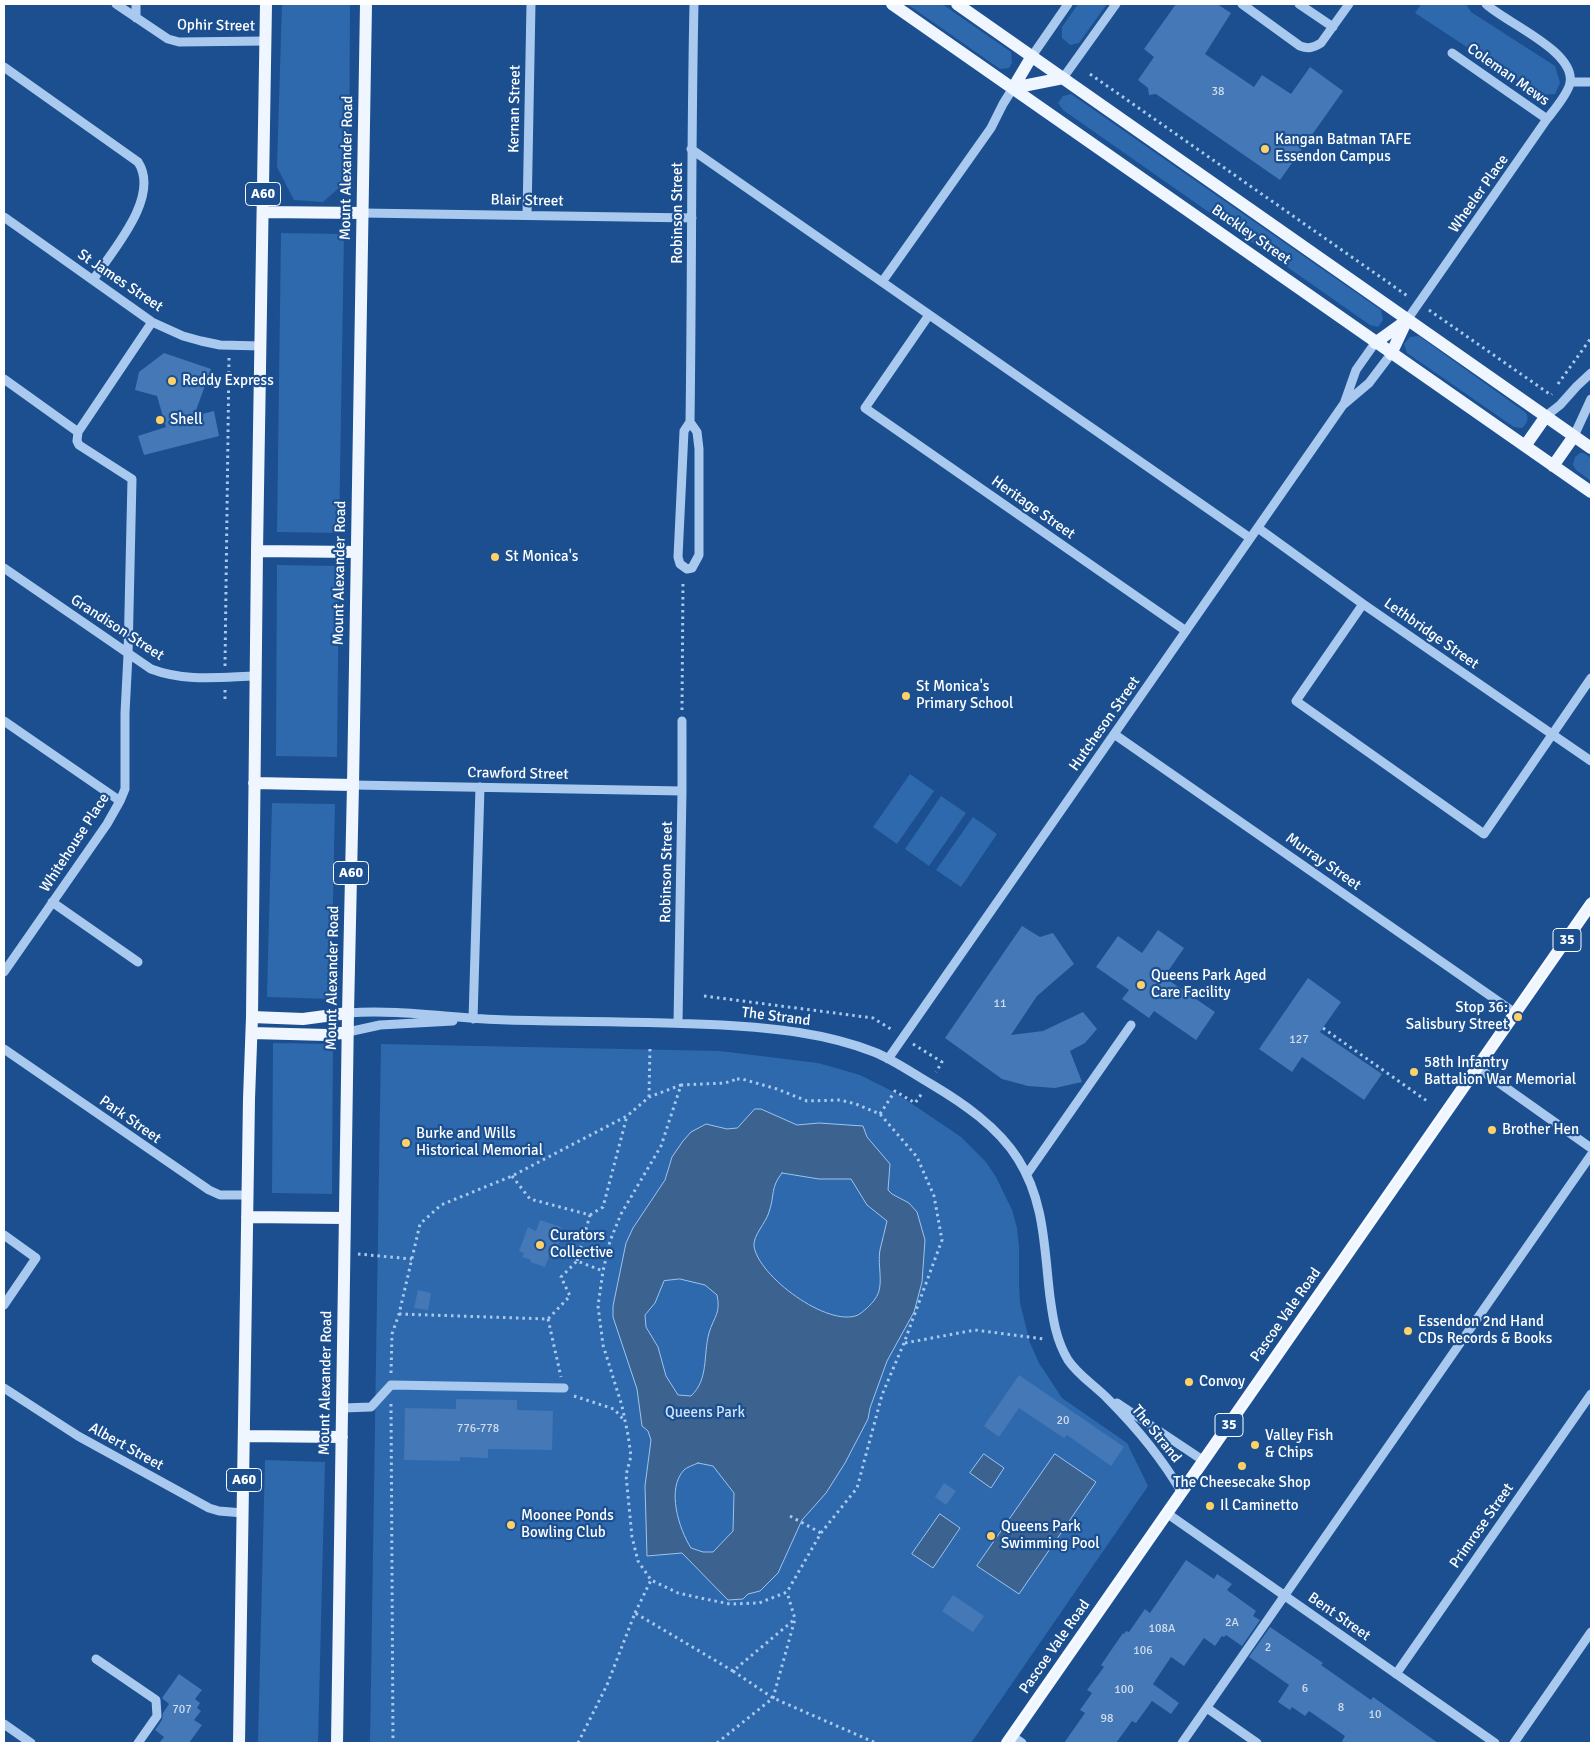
<!DOCTYPE html>
<html>
<head>
<meta charset="utf-8">
<style>
  body { margin:0 }
  #map { position:relative; width:1595px; height:1747px; overflow:hidden; background:#1b4f8f; font-family:Signika,sans-serif }
  canvas { display:block }
  .frame { position:absolute; inset:0; border:5px solid #fff; pointer-events:none }
</style>
</head>
<body>
<div id="map">
<canvas width="1595" height="1747"></canvas>
<div class="frame"></div>
</div>
<script>
const c = document.querySelector('canvas').getContext('2d');
c.lineJoin = 'round';
function fillPath(path, color) {
  c.fillStyle = color;
  c.fill(path, 'evenodd');
}
function stroke(path, color, width, dash) {
  c.strokeStyle = color;
  c.lineWidth = width;
  c.lineCap = dash ? 'butt' : 'round';
  c.setLineDash(dash || []);
  c.stroke(path);
}
function write(font, color, halo, rows, align = 'center') {
  c.font = font + ' Signika,sans-serif';
  c.lineWidth = 4.5;
  c.setLineDash([]);
  c.textBaseline = 'middle';
  c.strokeStyle = halo;
  c.fillStyle = color;
  for (const [text, x, y, turn = 0] of rows) {
    c.save();
    c.translate(x, y);
    c.rotate((+turn || 0) * Math.PI / 180);
    c.textAlign = isNaN(turn) ? turn : align;
    if (halo) c.strokeText(text, 0, 0);
    c.fillText(text, 0, 0);
    c.restore();
  }
}
fillPath(new Path2D(`
  M282 4H350L349 179 323 202 294 200 277 167Z
  M907 4H942L1011 52 1012 63 1009 68 1000 69Z
  M1078 4H1107L1079 43 1070 45 1062 38V27Z
  M1421 4H1466L1471 12 1555 66 1560 83 1555 94 1540 95 1415 13Z
  M1071 94 1381 310 1383 320 1378 327 1370 325 1063 110 1058 103 1063 96Z
  M281 233 344 234 339 533 277 532Z
  M1419 336 1525 412C1530 417 1527 424 1522 428L1514 427 1407 353 1404 344 1410 337Z
  M1580 453H1584L1591 458V481L1576 470 1573 465 1575 457Z
  M277 565 339 566 337 757 276 756Z
  M910 774 934 791 897 844 873 827Z
  M941 796 966 813 929 866 905 849Z
  M272 803 335 804 331 999 267 997Z
  M973 817 997 834 961 887 936 870Z
  M273 1043 333 1044 332 1194 272 1193Z
  M381 1044 720 1051 818 1063 860 1075 896 1093 961 1137 986 1162 996 1177 1012 1210 1017 1228 1019 1246V1283L1020 1303 1030 1343 1039 1363 1062 1398 1127 1443 1148 1486 971 1743H370Z
  M265 1460 325 1462 318 1743H258Z`), '#2e69ad');
const water = new Path2D(`
  M755 1109H761L797 1125 819 1123 863 1126 867 1137 890 1164 888 1190 892 1194 909 1203 917 1212 925 1240 922 1282 914 1312 887 1361 870 1408 868 1419 845 1463 826 1493 802 1520 778 1573 760 1591 748 1594 743 1599 728 1600 682 1553 647 1556 645 1486 651 1440 648 1431 642 1426 637 1389 613 1317V1306L626 1243 633 1228 665 1180 672 1157 683 1141 691 1132 706 1124 727 1129 737 1128ZM782 1173 819 1179H851L867 1205 887 1221C885 1231 882 1240 880 1250 877 1266 885 1286 875 1299 872 1304 863 1312 858 1315 828 1328 758 1276 754 1246 753 1235 766 1223 769 1212 775 1195 770 1188 782 1173ZM680 1279 705 1285 717 1295C721 1314 714 1316 709 1333 703 1355 709 1379 691 1396L678 1395 666 1376 658 1347 646 1327 645 1315 655 1303 664 1281ZM698 1463 713 1466 734 1493 733 1531 713 1552H703L691 1548C679 1529 666 1489 684 1470 687 1467 694 1465 698 1463Z
  M984 1454 1004 1468 991 1488 970 1473Z
  M1055 1454 1096 1482 1019 1594 977 1566Z
  M940 1514 960 1528 933 1568 912 1554Z`);
fillPath(water, '#3c6290');
stroke(water, '#9cc4f0', 1);
fillPath(new Path2D(`
  M1176 4H1217L1231 13 1205 54 1254 87 1262 75 1291 94 1310 67 1343 91 1280 180 1156 94 1149 95 1148 88 1138 80 1154 57 1144 49Z
  M164 353 211 369 194 416 214 411 219 436 144 455 138 436 166 427 157 396 135 390 139 372Z
  M1022 926 1040 937 1053 933 1074 964 1037 996 1011 1035 1043 1031 1083 1012 1097 1029 1085 1043 1070 1051 1082 1082 1055 1088 1028 1086 1002 1079 945 1038Z
  M1158 930 1184 948 1164 977 1215 1012 1196 1040 1154 1011 1149 1018 1122 999 1129 990 1096 967 1118 936 1142 953Z
  M1308 978 1341 1002 1320 1032 1382 1074 1364 1100 1302 1057 1292 1072 1259 1049Z
  M540 1220 561 1227 557 1238 560 1239 555 1255 550 1254 545 1267 530 1262 531 1260 522 1257 524 1253 519 1251 528 1227 536 1231Z
  M418 1290 431 1293 428 1310 414 1308Z
  M1019 1375 1124 1447 1111 1466 1067 1435 1064 1438 1019 1408 999 1437 984 1426Z
  M456 1399 517 1400V1410L553 1411 552 1450 488 1449V1458L460 1457V1461L404 1460 405 1408 456 1409Z
  M944 1483 956 1491 946 1505 935 1497Z
  M1186 1560 1214 1579 1217 1574 1232 1584 1227 1590 1256 1611 1253 1616 1260 1620 1242 1646 1226 1635 1224 1637 1222 1636 1215 1646 1204 1638 1184 1666 1171 1657 1153 1684 1179 1703 1171 1714 1152 1701 1136 1723 1132 1721 1116 1743H1064L1085 1713 1080 1710 1092 1693 1087 1690 1104 1667 1101 1665 1123 1633 1124 1634 1126 1631 1129 1632 1145 1609 1150 1613Z
  M953 1595 984 1616 973 1632 942 1611Z
  M1270 1627 1323 1663 1321 1665 1371 1700 1373 1697 1438 1743H1341L1345 1736 1309 1711 1305 1716 1292 1707 1290 1710 1278 1702 1289 1685 1249 1657Z
  M179 1674 202 1690 195 1699 200 1703 197 1708 201 1711 194 1720 202 1725 189 1743H159L164 1737 155 1730 162 1720 163 1713 169 1704 162 1698Z`), '#4478b7');
stroke(new Path2D(`
  M1090 74 1409 297
  M1429 310 1551 395 1552 394
  M1558 384 1591 338
  M225 666 229 357
  M225 699V690
  M682 710 683 581
  M704 996 873 1018 894 1031
  M1323 1028 1427 1101
  M913 1044 942 1062 936 1072
  M737 1079H742L777 1089 807 1101 840 1100 856 1104 880 1114 917 1157 934 1196 942 1240 904 1343 882 1395 857 1488 821 1533 787 1592 759 1603 730 1604 705 1599 678 1593 651 1580 638 1561 632 1537 626 1475 631 1456 628 1435 622 1406 603 1345 598 1306 603 1271 610 1241 621 1214 661 1146 681 1085 725 1083Z
  M649 1097 650 1047
  M880 1114 895 1091 915 1103 923 1092
  M512 1176 530 1199 590 1215 577 1261
  M590 1215 603 1207 627 1116
  M358 1254 412 1259
  M399 1314 548 1319 570 1296 561 1277 577 1261 603 1271
  M548 1319 561 1377
  M905 1343 975 1330 1044 1339
  M391 1373 392 1334 399 1314 420 1224 441 1205 512 1176 627 1116 649 1097 681 1085
  M574 1396 614 1409 623 1419
  M391 1404 393 1743
  M790 1516 821 1533
  M635 1613 651 1580
  M733 1671 773 1698 876 1743
  M578 1743 607 1685 635 1613 733 1671 795 1619
  M717 1743 773 1698 795 1619 787 1592`), '#a9c9ee', 3, [2.5, 4]);
stroke(new Path2D(`
  M116 4 168 39 179 42 266 41
  M1242 4 1300 46C1308 49 1313 48 1321 43L1349 4
  M1299 4 1333 27
  M136 18V4
  M1452 53 1547 119
  M1032 56 1068 4
  M4 67 138 162C161 197 112 251 93 280
  M1063 78 1116 4
  M1570 82H1591
  M691 149 1250 538
  M362 213 692 218
  M527 215 531 4
  M4 217 152 322 183 336 201 341 220 345 261 346
  M882 282 991 128 1003 104 1013 88
  M929 315 865 408 1186 631
  M1407 320 1547 119C1554 110 1568 94 1570 83 1576 51 1506 23 1486 4
  M4 379 78 432 152 322
  M1344 404 1356 370 1375 343
  M1546 416 1560 405 1577 386 1591 373
  M690 422 684 431 678 557 680 564 687 569 692 568 699 555V449L697 432 690 422C692 283 691 143 694 4
  M1574 436 1591 399
  M1258 528 1363 604 1591 761
  M4 568 151 669C185 682 221 677 256 676
  M1363 604 1296 701 1484 834 1591 678
  M4 721 120 801
  M1114 734 1515 1013
  M353 785 682 791
  M52 902 138 962
  M4 972 107 824 120 801 125 789V713L128 655 132 479 79 445 77 441 78 432
  M348 1013C401 1009 454 1019 507 1020 579 1022 650 1021 722 1025 773 1028 826 1033 874 1052 894 1060 912 1073 931 1084 963 1103 998 1127 1018 1159 1045 1202 1044 1248 1050 1297 1053 1319 1056 1340 1068 1360 1078 1375 1094 1385 1107 1398 1136 1427 1162 1458 1182 1493
  M473 1019 480 787
  M678 1023 682 791V721
  M348 1032 380 1025 453 1021
  M4 1049 209 1190 220 1195H248
  M888 1059 1343 405 1369 383 1391 354
  M1478 1068 1591 1148
  M1027 1174 1131 1025
  M4 1235 36 1258 4 1305
  M4 1388 78 1436 209 1508 219 1511 243 1513
  M1117 1403 1204 1461
  M343 1408 371 1407 391 1385 564 1388
  M1168 1514 1495 1743
  M96 1659 156 1700 157 1716 138 1743
  M1396 1674 1591 1394
  M1207 1708 1257 1743
  M4 1724 31 1743
  M1012 1736 1022 1743
  M1182 1743 1591 1155
  M1514 1743 1591 1632`), '#a9c9ee', 9);
stroke(new Path2D(`
  M892 4C1125 167 1357 331 1591 492
  M957 4 1591 448
  M1013 88 1063 78
  M1013 88 1032 56
  M263 212 362 213
  M1375 343 1407 320
  M1391 354 1406 322
  M1525 446 1546 416
  M1553 466 1574 436
  M257 551 357 552
  M254 783 353 785
  M252 1017 303 1019 348 1013
  M252 1033 327 1035 348 1032
  M247 1217 344 1218
  M245 1436 342 1437
  M239 1743 249 1099 252 1017 257 551 266 4
  M337 1743 348 1013 353 785 366 4
  M1007 1743 1591 904`), '#f0f6ff', 12);
stroke(new Path2D(`
  M1002 1743 1591 896
  M1012 1743 1591 912`), '#fff', 1);
for (const [x, y, r, color] of [
  [1265,149,5,"#ffd166"],
  [172,381,5,"#ffd166"],
  [160,420,5,"#ffd166"],
  [495,557,5,"#ffd166"],
  [906,696,5,"#ffd166"],
  [1141,985,5,"#ffd166"],
  [1518,1017,5,"#ffd166"],
  [1414,1072,5,"#ffd166"],
  [1492,1130,5,"#ffd166"],
  [406,1143,5,"#ffd166"],
  [540,1245,5,"#ffd166"],
  [1408,1331,5,"#ffd166"],
  [1189,1382,5,"#ffd166"],
  [1255,1445,5,"#ffd166"],
  [1242,1466,5,"#ffd166"],
  [1210,1506,5,"#ffd166"],
  [511,1525,5,"#ffd166"],
  [991,1536,5,"#ffd166"]
]) {
  const dot = new Path2D();
  dot.arc(x, y, r, 0, 2 * Math.PI);
  c.fillStyle = color;
  c.fill(dot);
  stroke(dot, '#1b4f8f', 2);
}
write('12px', '#d0dded', null, [
  ["38",1218,92],
  ["11",1000,1004],
  ["127",1299,1040],
  ["20",1063,1421],
  ["776-778",478,1429],
  ["2A",1232,1623],
  ["108A",1162,1629],
  ["2",1268,1648],
  ["106",1143,1651],
  ["6",1305,1689],
  ["100",1124,1690],
  ["8",1341,1708],
  ["707",182,1710],
  ["10",1375,1715],
  ["98",1107,1719]
]);
for (const [x, y, w] of [
  [263,194,35],
  [351,873,35],
  [1567,940,28],
  [1229,1425,28],
  [244,1480,35]
]) {
  const box = new Path2D();
  box.roundRect(x - w / 2, y - 11.5, w, 23, 4);
  c.fillStyle = '#1b4f8f';
  c.fill(box);
  stroke(box, '#fff', 1);
}
write('bold 14px', '#fff', null, [
  ["A60",263,194],
  ["A60",351,873],
  ["35",1567,940],
  ["35",1229,1425],
  ["A60",244,1480]
]);
write('15px', '#fff', '#1b4f8f', [
  ["Ophir Street",216,26,1],
  ["Coleman Mews",1508,75,35],
  ["Kernan Street",515,109,-89],
  ["Mount Alexander Road",347,168,-89],
  ["Wheeler Place",1479,194,-55],
  ["Blair Street",527,201,1],
  ["Robinson Street",678,213,-90],
  ["Buckley Street",1251,235,35],
  ["St James Street",120,281,34],
  ["Heritage Street",1033,508,35],
  ["Mount Alexander Road",340,573,-89],
  ["Grandison Street",117,628,33],
  ["Lethbridge Street",1431,634,35],
  ["Hutcheson Street",1105,724,-55],
  ["Crawford Street",518,774,1],
  ["Whitehouse Place",75,843,-57],
  ["Murray Street",1323,862,35],
  ["Robinson Street",667,872,-89],
  ["Mount Alexander Road",333,978,-89],
  ["The Strand",776,1017,7],
  ["Park Street",130,1120,35],
  ["Pascoe Vale Road",1286,1315,-55],
  ["Mount Alexander Road",326,1383,-89],
  ["The Strand",1156,1434,51],
  ["Albert Street",126,1447,29],
  ["Primrose Street",1482,1526,-55],
  ["Bent Street",1339,1617,35],
  ["Pascoe Vale Road",1055,1647,-55]
]);
write('15px', '#fff', '#1b4f8f', [
  ["Kangan Batman TAFE",1275,140],
  ["Essendon Campus",1275,157],
  ["Reddy Express",182,381],
  ["Shell",170,420],
  ["St Monica's",505,557],
  ["St Monica's",916,687],
  ["Primary School",916,704],
  ["Queens Park Aged",1151,976],
  ["Care Facility",1151,993],
  ["Stop 36:",1508,1008,"right"],
  ["Salisbury Street",1508,1025,"right"],
  ["58th Infantry",1424,1063],
  ["Battalion War Memorial",1424,1080],
  ["Brother Hen",1502,1130],
  ["Burke and Wills",416,1134],
  ["Historical Memorial",416,1151],
  ["Curators",550,1236],
  ["Collective",550,1253],
  ["Essendon 2nd Hand",1418,1322],
  ["CDs Records & Books",1418,1339],
  ["Convoy",1199,1382],
  ["Valley Fish",1265,1436],
  ["& Chips",1265,1453],
  ["The Cheesecake Shop",1242,1483,"center"],
  ["Il Caminetto",1220,1506],
  ["Moonee Ponds",521,1516],
  ["Bowling Club",521,1533],
  ["Queens Park",1001,1527],
  ["Swimming Pool",1001,1544]
], 'left');
write('15px', '#cfe3fa', '#1b4f8f', [
  ["Queens Park",705,1413]
]);
</script>
</body>
</html>
